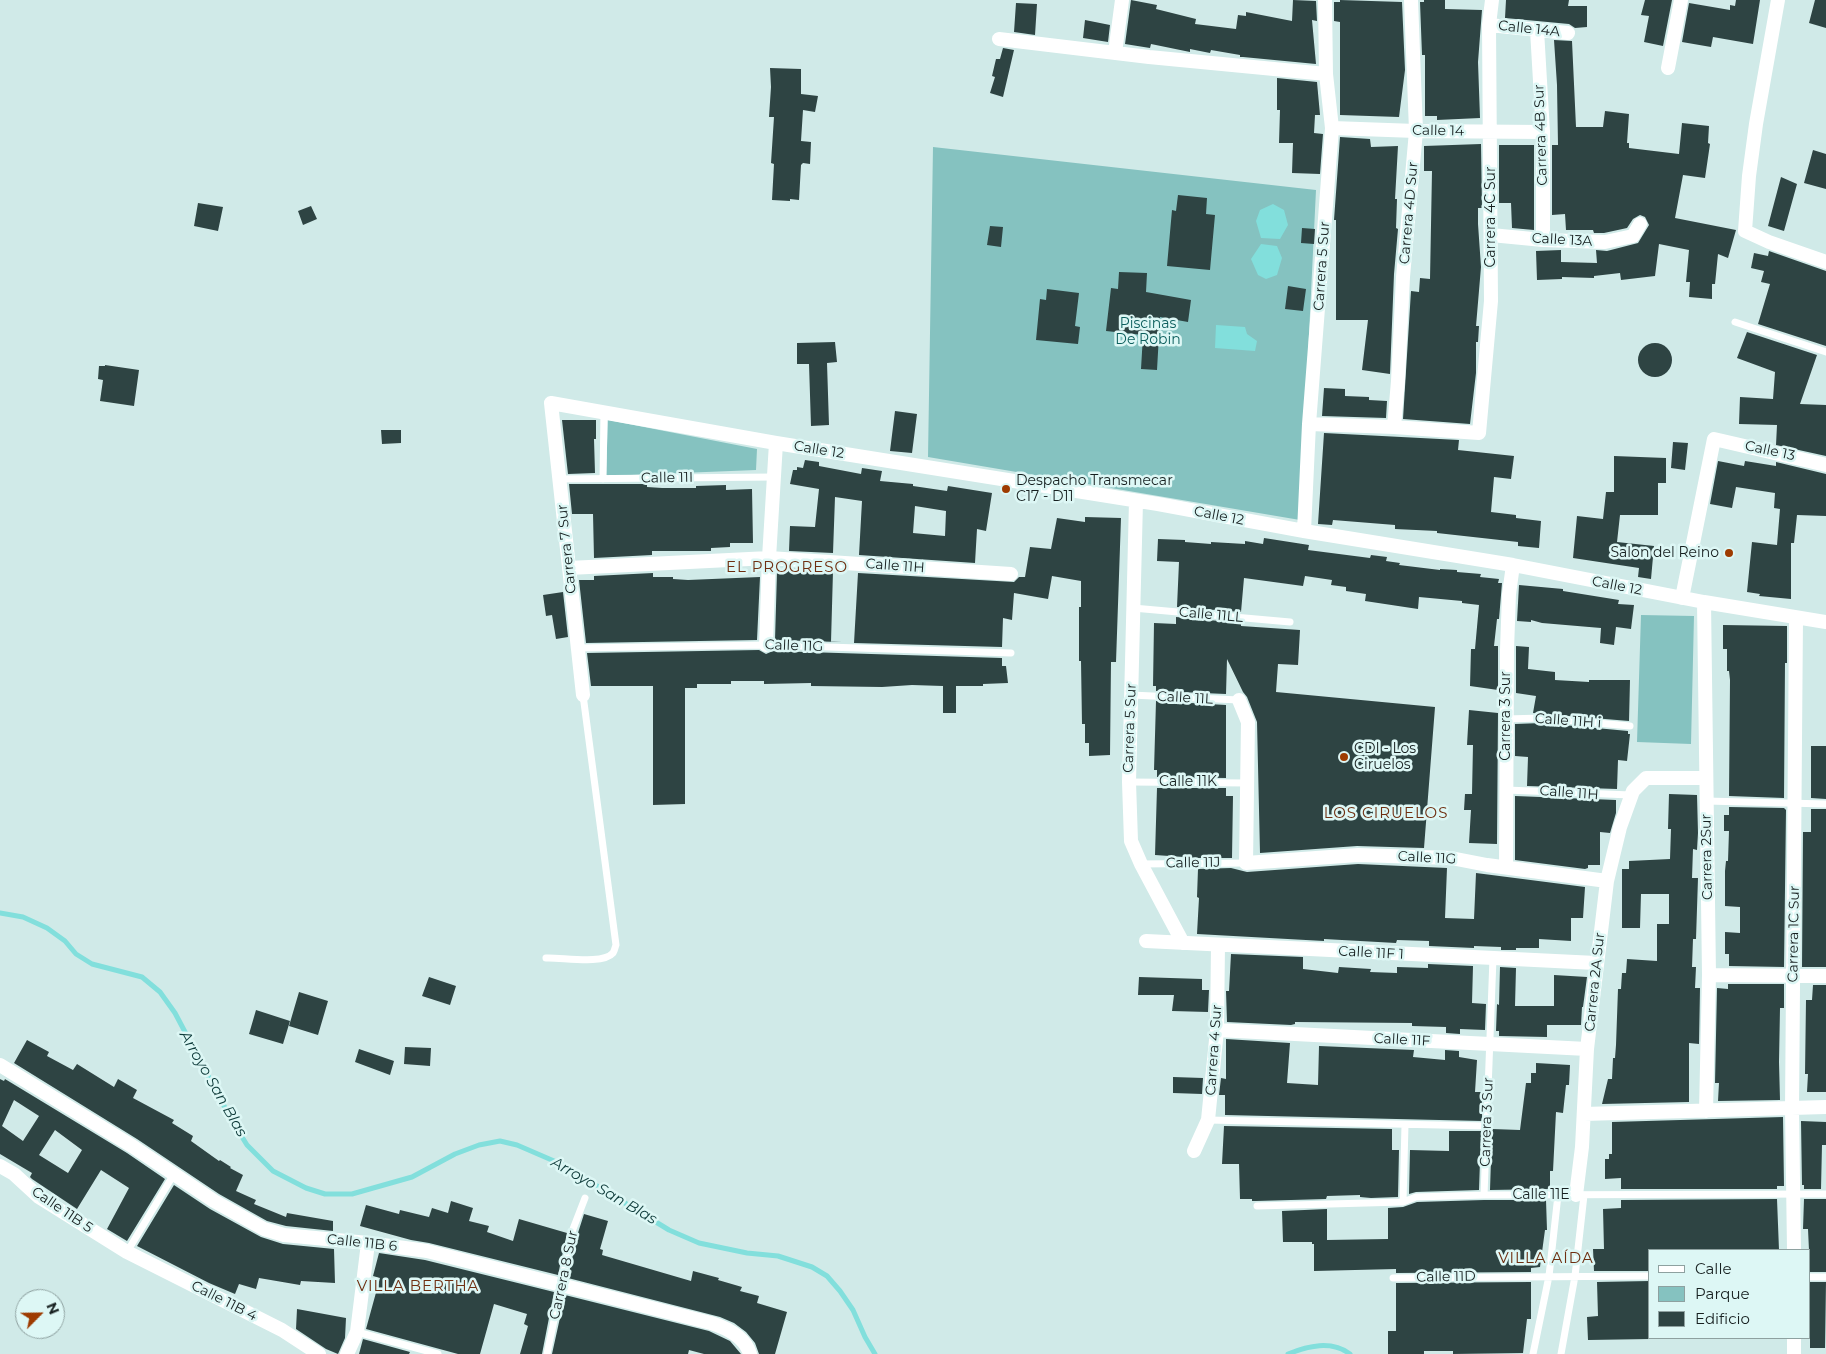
<!DOCTYPE html>
<html>
<head>
<meta charset="utf-8">
<style>
  body { margin:0 }
  #map { position:relative; width:1826px; height:1354px; overflow:hidden; background:#d0eae8; font-family:Montserrat,sans-serif }
  canvas { display:block }
  .legend { position:absolute; left:1648px; top:1249px; width:162px; height:90px; box-sizing:border-box; background:#ddf7f5; border:1px solid #8ea1a0; margin:0; padding:6px 9px; list-style:none; font-size:15px; color:#172020 }
  .legend li { display:flex; align-items:center; gap:10px; height:25px }
  .legend b { width:25px; border:1px solid #8ea1a0 }
  .north { position:absolute; left:15px; top:1289px; width:50px; height:50px; box-sizing:border-box; background:#ddf7f5; border:1px solid #8ea1a0; border-radius:50%; rotate:67deg; font-size:14px; font-weight:700; line-height:20px; text-align:center; color:#172020 }
  .north::after { content:''; display:block; margin:auto; width:18px; height:22px; background:#9e3b01; clip-path:polygon(50% 0,100% 100%,50% 72%,0 100%) }
</style>
</head>
<body>
<div id="map">
<canvas width="1826" height="1354"></canvas>
<ul class="legend">
<li><b style="height:6px;background:#fff"></b>Calle</li>
<li><b style="height:14px;background:#85c2c0"></b>Parque</li>
<li><b style="height:14px;background:#2e4443"></b>Edificio</li>
</ul>
<div class="north">N</div>
</div>
<script>
const c = document.querySelector('canvas').getContext('2d');
c.lineJoin = 'round';
function fillPath(path, color) {
  c.fillStyle = color;
  c.fill(path, 'evenodd');
}
function stroke(path, color, width, dash) {
  c.strokeStyle = color;
  c.lineWidth = width;
  c.lineCap = dash ? 'butt' : 'round';
  c.setLineDash(dash || []);
  c.stroke(path);
}
function write(font, color, halo, rows, align = 'center') {
  c.font = font + ' Montserrat,sans-serif';
  c.lineWidth = 5;
  c.setLineDash([]);
  c.textBaseline = 'middle';
  c.strokeStyle = halo;
  c.fillStyle = color;
  for (const [text, x, y, turn = 0] of rows) {
    c.save();
    c.translate(x, y);
    c.rotate((+turn || 0) * Math.PI / 180);
    c.textAlign = isNaN(turn) ? turn : align;
    if (halo) c.strokeText(text, 0, 0);
    c.fillText(text, 0, 0);
    c.restore();
  }
}
fillPath(new Path2D(`
  M933 147 1316 190 1300 520 928 457Z
  M608 420 757 449 756 470 606 476Z
  M1641 615 1694 616 1691 744 1637 742Z`), '#85c2c0');
fillPath(new Path2D(`
  M1273 204 1284 210 1288 225 1280 239 1261 238 1256 221 1260 210Z
  M1261 244 1277 246 1282 258 1277 275 1266 279 1258 275 1251 259Z
  M1216 325 1245 327 1247 334 1257 341 1255 351 1215 348Z`), '#82dfdc');
stroke(new Path2D(`
  M0 913 23 917 47 928 65 941 76 954 92 964 142 977 160 992 175 1013 231 1119 247 1145 273 1171 306 1188 325 1194H352L412 1177 455 1154 479 1145 500 1141 517 1145 561 1164 669 1230 699 1243 747 1253 778 1256 812 1267 827 1276 840 1291 853 1310 865 1337 875 1354
  M1288 1354C1308 1346 1331 1340 1350 1354`), '#82dfdc', 5);
fillPath(new Path2D(`
  M1131 0 1157 5 1156 9 1196 19 1195 24 1236 29 1238 15 1246 16V12L1292 21 1293 0 1316 1 1317 21 1312 20 1316 64 1243 57H1240V55L1211 50 1210 53 1190 49V52L1151 44 1150 48 1125 44Z
  M1340 0 1402 2 1405 70 1399 117 1340 115V22L1334 21V2H1340Z
  M1424 0H1445V9L1482 10 1478 62 1480 118 1437 120V116H1425V55H1422L1420 2H1424Z
  M1506 0H1569L1568 6H1587V27L1575 28 1569 24 1505 18Z
  M1645 0H1672L1663 46 1644 42 1649 16 1641 15Z
  M1736 0H1760L1753 44 1713 37 1711 47 1682 42 1689 3 1730 10V5L1735 6Z
  M1815 0H1826V28L1809 23Z
  M1016 3 1037 4 1035 35 1014 32Z
  M1085 20 1110 25 1108 42 1083 38Z
  M1554 40 1572 41 1576 127H1603L1605 111 1629 114 1627 143H1629V148L1679 154 1682 123 1709 126 1708 143 1710 144 1705 178 1683 175 1675 218 1736 230 1728 258 1718 254 1715 284H1712V299L1689 297 1690 282H1686L1689 250 1659 244 1655 276 1621 280 1620 273 1594 276V278L1562 277V279L1537 280 1536 251 1561 250V262L1597 263 1596 250 1607 251 1638 243 1649 225 1645 217 1640 215 1633 219 1627 228 1604 233H1594L1593 230H1566L1565 214 1552 215V145H1558L1557 85Z
  M1003 48 1014 50 1003 97 990 93 995 77 992 76 996 59H1000Z
  M770 68 801 69V94L818 96 815 112 803 110 801 141 811 142 810 164 803 163 801 165 799 200 790 199V201L772 200 774 164 771 163 774 117H769L771 87Z
  M1277 78 1317 82 1320 115H1315L1314 133 1323 134 1320 174 1292 173 1293 143H1279L1280 110H1277Z
  M1340 137 1370 139 1371 147 1398 146 1395 199H1397L1396 228 1398 229 1394 274 1390 374 1362 370 1368 320H1336V220H1334Z
  M1481 144 1482 208H1478V224L1481 267 1476 326H1479L1478 342H1476V373L1470 424 1403 419 1411 291 1419 292 1420 278 1430 279 1432 171H1424V146Z
  M1499 145H1534V230L1512 228 1511 203H1499Z
  M1813 150 1826 154V189L1804 183Z
  M1781 177 1797 184 1784 231 1768 226Z
  M1178 195 1207 198 1206 214 1215 215 1210 270 1167 266 1172 210 1176 211Z
  M198 203 223 207 218 231 194 226Z
  M311 206 317 219 303 225 298 211Z
  M990 226 1003 227 1001 247 987 245Z
  M1302 228 1315 229 1314 244 1301 243Z
  M1769 251 1826 271V346L1758 324 1770 284 1761 282 1764 271 1751 268 1754 253 1768 256Z
  M1119 272 1147 273 1146 292 1191 300 1188 322 1160 317 1157 370 1141 369 1143 335 1106 331 1111 288 1118 289Z
  M1288 286 1306 289 1303 311 1285 309Z
  M1047 289 1079 293 1075 326 1080 327 1078 344 1036 340 1040 299 1046 300Z
  M1747 332 1817 355 1800 404 1826 405V456L1776 445 1777 425 1739 424 1740 397 1773 399 1775 372 1737 358Z
  M835 342 837 362 827 363 829 425 811 426 809 364H797V343Z
  M1638 360a17 17 0 1 1 34 0a17 17 0 1 1-34 0Z
  M105 365 139 370 134 406 100 401 103 380 98 379 99 366H105Z
  M1324 388 1345 389V396L1369 397V400L1387 401 1386 418 1322 416Z
  M895 411 917 414 912 453 890 451Z
  M562 420H596V439H594L595 473 568 474Z
  M381 430H401V443L382 444Z
  M1324 433 1459 440 1458 450 1514 456 1511 479 1494 477 1491 512 1516 515V518L1541 521 1539 548 1518 546V542L1437 533V531L1395 529V525L1333 520 1332 525 1318 524Z
  M1673 442 1688 443 1685 470 1671 468Z
  M1614 456 1666 458V483H1658V515H1620L1617 542 1654 546 1651 579 1638 577 1639 568 1573 558 1577 516 1603 519 1606 492H1614Z
  M805 460 819 462V466L861 474 862 468 882 471 880 481 913 484V486L947 491 948 486 992 493 986 531 977 529 975 563 859 555 862 501 835 497 833 553 789 551 790 526 815 527 819 489 790 484 793 470H797V467L803 468ZM915 506 946 511 945 536 913 533Z
  M1718 461 1744 466 1745 461 1776 466V462L1826 474V516L1797 515 1794 543H1791V599L1759 596 1760 594 1747 592 1752 542 1777 545 1780 509 1774 508 1775 493 1736 487 1732 508 1710 504Z
  M569 484H647V487L662 488H696V486L726 485V490L752 489 753 543H730V547L711 548V551H652V555L594 558 593 514H572Z
  M1085 517 1121 518 1116 662H1111L1110 755 1089 756V743H1085V724H1082L1081 661H1079V607H1081V581L1052 576 1048 599 1014 593 1012 620 1003 618 1002 647 854 643 858 573 1014 582 1019 577H1025L1030 547 1051 549 1057 518 1085 522Z
  M1264 538 1309 545 1308 550 1370 558 1371 555 1387 557 1386 561 1400 563 1399 565 1440 570V569L1457 570V572L1481 574 1480 577 1499 579 1498 583H1502L1499 619H1497L1494 646H1498V690L1470 686 1471 649H1475L1479 605 1462 603V601L1419 597 1418 609 1365 601 1366 594 1346 591V587L1331 585 1332 580 1305 576 1303 586 1244 578 1241 612 1177 607 1179 562 1157 561 1158 539 1185 540V542L1211 544V542L1245 544V541L1263 544Z
  M788 568 833 571 831 642H842L775 640 777 572H788Z
  M653 573V577H673V579L688 580 760 577 757 640 586 643 579 580H594V576Z
  M1519 585 1563 589V591L1619 600 1618 604 1634 605 1631 629 1616 627 1614 645 1600 643 1601 628 1542 623 1531 620V622L1517 621Z
  M563 592 568 637 556 639 552 615 546 616 543 595Z
  M1176 617 1241 623V626L1300 630 1298 665 1278 664 1276 692 1435 707 1424 848 1357 846 1260 853 1257 722 1247 697 1243 692 1227 659 1226 694 1156 691V686H1153L1154 623 1176 624Z
  M1723 625 1787 626V663H1785L1784 798 1729 796 1730 680 1729 671H1727V649H1723Z
  M1516 646 1529 647 1528 669 1555 672V680L1589 682V680H1630L1629 721 1533 713 1536 696 1516 693Z
  M759 650 766 654 773 651 1002 658V666H1006L1008 683 983 684V686H956V713H943V686L912 685 882 687 811 686V683L764 684V681H731V684H697V688H685V804L653 805V686H591L587 653Z
  M1156 701 1226 705V778L1157 777V770H1154Z
  M1469 710 1498 713 1497 844 1469 843 1471 810H1464L1465 794H1472L1473 745H1467Z
  M1542 723 1628 731V734H1630L1627 761 1618 760 1617 789 1527 786 1528 757 1515 756V724Z
  M1811 746H1826V799L1811 798Z
  M1157 788H1226V796H1233L1232 858H1198L1155 855Z
  M1669 794 1697 795 1698 833 1697 850 1693 849 1692 878H1698L1696 939H1693L1692 967H1696L1695 988H1700L1699 1044 1689 1043V1102L1602 1104 1608 1079H1612L1613 1058H1615L1616 1045 1618 989H1621L1622 973H1626L1627 959 1657 961V924H1669V894H1641L1640 928H1622V869H1629V861L1670 859 1671 829H1668Z
  M1515 796 1616 800V813L1610 833 1600 832V865H1588V868L1585 869 1515 860Z
  M1729 807 1784 808 1786 810 1784 967 1729 966V954H1725V932L1740 933V907L1725 906V871L1726 861H1728L1729 831H1724V815H1729Z
  M1811 809H1826V967H1802L1803 832H1811Z
  M1358 864 1447 868 1445 918 1474 919 1476 873 1585 887 1583 918H1571V941L1539 939V948H1516V950H1501V947L1474 946V948L1429 946V941L1397 940 1396 943 1324 939V941L1197 934 1199 898 1197 897 1198 869 1231 868 1247 872Z
  M1231 954 1303 957V969L1338 973 1339 967 1371 969 1370 972 1397 973V967L1428 968V964L1473 966 1472 1003 1486 1004 1485 1030 1460 1029V1034L1446 1033V1027L1412 1026V1023L1295 1022V1024L1291 1025 1227 1022 1226 991H1229Z
  M1500 967 1516 968 1515 1006H1554V975L1587 977 1583 1007H1582L1581 1025H1547V1037L1499 1036V1031H1496L1497 1004 1499 1005Z
  M429 977 456 986 450 1005 422 996Z
  M1139 977 1202 979V990H1209L1208 1012 1172 1011 1174 995H1138Z
  M1728 984H1784V1008H1780L1779 1062 1780 1100 1718 1101 1719 1083H1715L1717 988 1728 989Z
  M1813 985H1826V1092H1807L1808 1074H1805L1806 1000H1812Z
  M299 992 328 1001 318 1035 289 1026Z
  M256 1010 290 1021 283 1044 249 1034Z
  M1226 1039 1290 1043 1287 1083 1318 1085 1319 1046 1414 1050 1413 1057 1445 1060V1050L1459 1051V1057L1477 1060 1475 1092H1482V1121L1225 1115V1095H1219L1221 1078 1226 1079Z
  M27 1040 49 1052 47 1056 73 1070 77 1064 114 1087 118 1079 137 1090 133 1098 174 1120 172 1123 193 1136 191 1141 219 1161 220 1160 231 1167 230 1168 243 1175 236 1191 256 1200 254 1204 286 1217 287 1213 333 1221V1231L286 1226 267 1221 219 1194 137 1139 14 1063Z
  M405 1047 431 1048 430 1066 404 1064Z
  M359 1049 394 1061 390 1075 355 1062Z
  M1536 1063 1570 1065 1569 1085H1566L1563 1113 1556 1112 1553 1171H1550V1189L1490 1190 1492 1129 1520 1130 1526 1083H1531V1073H1536Z
  M1173 1077 1203 1078 1202 1094 1173 1093Z
  M0 1079 4 1081 5 1079 127 1153 165 1179 127 1241 107 1229 129 1188 101 1170 77 1209 32 1179 30 1177 32 1173 0 1154ZM14 1100 39 1116 23 1141 2 1126ZM55 1130 82 1150 68 1173 39 1155Z
  M1783 1117 1784 1186H1777V1189H1621V1178L1605 1179V1159H1609V1154H1612V1122Z
  M1801 1121 1826 1122V1145H1822L1821 1189H1804V1185H1802Z
  M1224 1126 1392 1129V1150H1399L1398 1197 1371 1198 1360 1197V1195L1327 1196 1326 1199 1256 1201H1252V1199H1240L1239 1164H1222Z
  M1449 1131H1481L1479 1190 1416 1192 1409 1194 1410 1150 1449 1151Z
  M174 1185 210 1209 261 1237 283 1244 334 1249 335 1283 301 1281 300 1285 259 1278 256 1289 239 1284 235 1294 209 1283 137 1246Z
  M1777 1199 1779 1250H1650V1271H1594L1593 1249H1604L1603 1209 1621 1208V1200Z
  M1804 1199H1826V1272H1810L1808 1229H1803Z
  M1484 1200H1546L1547 1230H1545L1540 1267 1531 1268V1272L1396 1273V1269L1314 1271V1244H1312V1242H1283L1282 1211 1327 1209V1240L1388 1239V1208L1403 1207 1417 1202Z
  M451 1201 473 1208 469 1221 489 1226 487 1232 513 1241 519 1219 567 1233 558 1275 429 1243 411 1240 360 1226 366 1205 399 1214 400 1210 429 1217 432 1208 448 1213Z
  M584 1214 608 1221 600 1249 603 1250 602 1255 691 1281 693 1271 719 1278 718 1280 742 1287 740 1291 759 1296 757 1303 787 1312 775 1354H759L755 1343 746 1332 734 1323 720 1317 568 1278 577 1236Z
  M379 1253 425 1260 554 1292 542 1354H520L528 1326 524 1324 527 1314 494 1304 480 1354H458L366 1329 380 1278 373 1276Z
  M1650 1281V1339L1588 1340 1587 1317 1598 1316 1597 1282Z
  M1531 1282V1319H1527L1523 1353 1453 1354V1351H1424V1354H1388V1331H1396V1283Z
  M1810 1282H1826L1825 1348H1810Z
  M565 1295 709 1331 730 1341 741 1354H704L689 1350 688 1354H552Z
  M297 1309 346 1318 345 1338 338 1354 326 1349 296 1329Z
  M363 1339 410 1352 409 1354H359Z`), '#2e4443');
stroke(new Path2D(`
  M1735 322 1826 352
  M559 479 774 477
  M603 479 604 413
  M1133 608 1290 622
  M578 648 766 645 1011 653
  M1131 695 1239 700
  M1506 719 1542 718 1630 726
  M1129 782 1247 783
  M1506 790 1631 795
  M1706 801 1826 804
  M1141 864 1246 863
  M546 958C561 957 603 965 613 953 615 950 615 947 616 945L583 695
  M1208 1120 1486 1126
  M1484 1195 1493 958
  M1403 1202 1405 1125
  M1257 1206 1403 1202 1416 1197 1484 1195 1826 1194
  M127 1252 174 1174
  M1810 1277H1826
  M1393 1278 1650 1276
  M357 1332 438 1354
  M547 1354 573 1229 585 1198
  M1533 1354 1549 1276 1558 1195
  M1561 1354 1575 1276 1584 1195`), '#fff', 7);
stroke(new Path2D(`
  M1778 0 1756 124 1749 176 1745 231 1769 242 1826 262
  M1489 25 1568 33
  M1537 30 1543 132V240
  M999 39 1149 57 1326 74
  M1115 53 1122 0
  M1668 68 1681 0
  M1332 128 1416 131 1543 132
  M1491 235 1543 240 1605 242 1633 236 1640 224
  M1309 424 1394 427 1479 433 1491 301 1489 25 1492 0
  M1394 427 1398 381 1403 277 1416 131 1411 0
  M1136 501 1129 782 1131 841 1141 864 1183 943
  M1304 531 1309 424 1332 128 1326 74 1325 0
  M569 568 769 558 1011 574
  M1682 598 1714 439 1826 465
  M1704 602 1709 975 1706 1111
  M766 645 769 558 776 443
  M583 695 551 403 776 443 1158 504 1304 531 1513 565 1704 602 1826 622
  M1239 700 1248 722 1246 863 1358 855 1451 858 1487 865 1607 881
  M1506 867 1507 650 1509 594 1513 565
  M1146 941 1596 963
  M1709 975 1826 976
  M1217 1030 1587 1049
  M0 1065 132 1146 214 1201 264 1229 284 1235 368 1243 427 1251 711 1323C727 1328 745 1337 750 1354
  M1584 1114 1826 1107
  M1194 1151 1208 1120 1217 1030 1218 945
  M0 1166 14 1174 39 1197 127 1252 282 1330 319 1354
  M1576 1195 1582 1147 1587 1049 1607 881 1620 827 1633 791 1646 778H1706
  M1794 1250 1792 1108 1796 618
  M1794 1338V1354
  M347 1354 357 1332 368 1243`), '#fff', 14);
for (const [x, y, r, color] of [
  [1006,489,5,"#9e3b01"],
  [1729,553,5,"#9e3b01"],
  [1344,757,5,"#9e3b01"]
]) {
  const dot = new Path2D();
  dot.arc(x, y, r, 0, 2 * Math.PI);
  c.fillStyle = color;
  c.fill(dot);
  stroke(dot, '#ddf7f5', 2);
}
write('14px', '#172020', '#ddf7f5', [
  ["Calle 14A",1529,29,6],
  ["Calle 14",1438,131,1],
  ["Carrera 4B Sur",1541,135,-92],
  ["Carrera 4D Sur",1409,213,-85],
  ["Carrera 4C Sur",1491,217,-90],
  ["Calle 13A",1562,240,3],
  ["Carrera 5 Sur",1322,266,-86],
  ["Calle 12",819,450,9],
  ["Calle 13",1770,451,12],
  ["Calle 11I",667,478,-1],
  ["Calle 12",1219,516,11],
  ["Carrera 7 Sur",567,549,-96],
  ["Calle 11H",895,566,4],
  ["Calle 12",1617,586,11],
  ["Calle 11LL",1211,615,5],
  ["Calle 11G",794,646,2],
  ["Calle 11L",1185,698,3],
  ["Carrera 3 Sur",1506,716,-90],
  ["Calle 11H i",1568,721,4],
  ["Carrera 5 Sur",1130,728,-88],
  ["Calle 11K",1188,782],
  ["Calle 11H",1569,793,4],
  ["Carrera 2Sur",1707,857,-91],
  ["Calle 11G",1427,858,3],
  ["Calle 11J",1193,863,-1],
  ["Carrera 1C Sur",1794,934,-89],
  ["Calle 11F 1",1371,953,3],
  ["Carrera 2A Sur",1595,982,-84],
  ["Calle 11F",1402,1040,3],
  ["Carrera 4 Sur",1214,1050,-86],
  ["Carrera 3 Sur",1487,1122,-88],
  ["Calle 11E",1541,1195],
  ["Calle 11B 5",62,1210,34],
  ["Calle 11B 6",362,1243,6],
  ["Carrera 8 Sur",564,1275,-78],
  ["Calle 11D",1446,1277,-1],
  ["Calle 11B 4",224,1301,27]
]);
write('14px', '#0b5e5c', '#ddf7f5', [
  ["Piscinas",1148,324],
  ["De Robin",1148,340]
]);
write('14px', '#172020', '#ddf7f5', [
  ["Despacho Transmecar",1016,481],
  ["C17 - D11",1016,497],
  ["Salon del Reino",1719,553,"right"],
  ["CDI - Los",1354,749],
  ["Ciruelos",1354,765]
], 'left');
c.letterSpacing = '1px';
write('15px', '#6f2f11', '#ddf7f5', [
  ["EL PROGRESO",787,568],
  ["LOS CIRUELOS",1386,814],
  ["VILLA AÍDA",1546,1259],
  ["VILLA BERTHA",418,1287]
]);
c.letterSpacing = '0px';
write('italic 15px', '#0e3b3a', '#ddf7f5', [
  ["Arroyo San Blas",213,1084,60],
  ["Arroyo San Blas",604,1191,30]
]);
</script>
</body>
</html>
